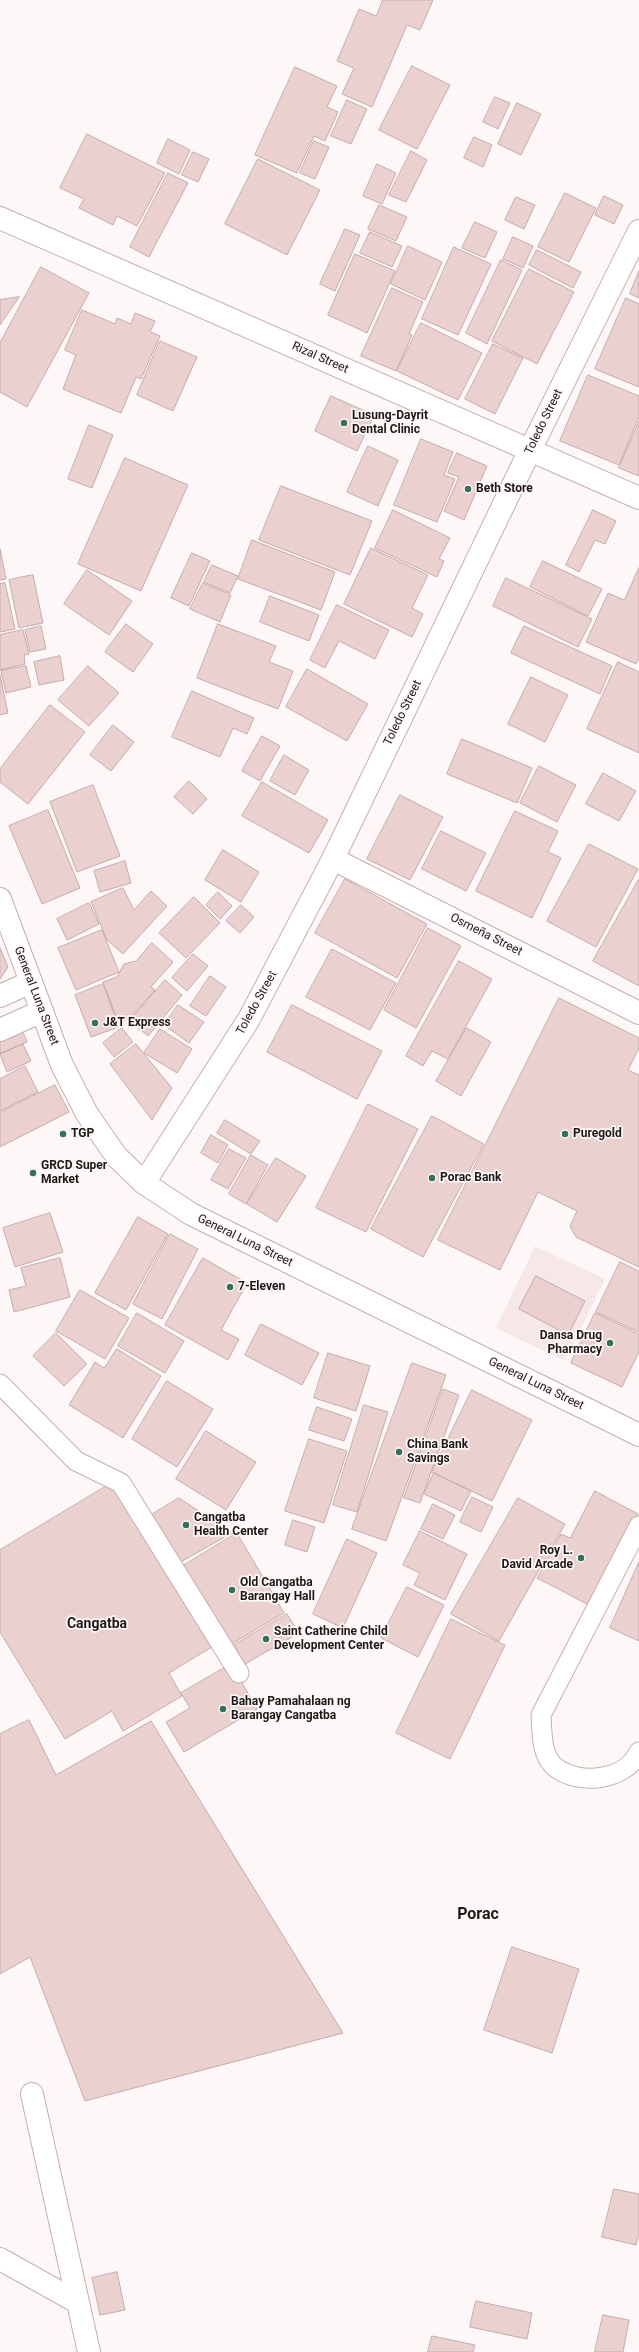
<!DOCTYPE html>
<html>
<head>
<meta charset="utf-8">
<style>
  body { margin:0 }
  canvas { display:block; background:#fdf7f7 }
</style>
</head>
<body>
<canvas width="639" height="2352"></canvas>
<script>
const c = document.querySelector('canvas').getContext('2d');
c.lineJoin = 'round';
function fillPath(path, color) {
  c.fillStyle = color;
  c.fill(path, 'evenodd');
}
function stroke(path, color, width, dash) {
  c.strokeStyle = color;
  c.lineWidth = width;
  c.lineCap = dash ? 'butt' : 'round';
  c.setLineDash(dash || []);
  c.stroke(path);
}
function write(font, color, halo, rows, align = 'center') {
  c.font = font + ' Roboto,sans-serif';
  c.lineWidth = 3.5;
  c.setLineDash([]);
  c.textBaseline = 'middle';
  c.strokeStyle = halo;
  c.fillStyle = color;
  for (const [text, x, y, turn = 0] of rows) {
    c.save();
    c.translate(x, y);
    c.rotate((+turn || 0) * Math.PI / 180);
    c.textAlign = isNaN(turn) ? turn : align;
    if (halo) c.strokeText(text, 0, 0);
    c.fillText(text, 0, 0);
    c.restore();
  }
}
fillPath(new Path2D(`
  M535 1246 605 1279 565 1361 496 1328Z`), '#f6e8e8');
const building = new Path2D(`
  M383 0H433L420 30 407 25 372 107 342 94 354 68 337 61 359 9 376 16Z
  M412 66 450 85 417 149 379 130Z
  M295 67 337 86 327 107 338 112 325 141 314 136 297 173 255 155Z
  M495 97 510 103 498 129 483 122Z
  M347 100 367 109 351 144 331 136Z
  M517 103 541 114 521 155 498 144Z
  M87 134 165 173 137 226 117 216 113 225 79 208 84 199 60 188Z
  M474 137 492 145 483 167 464 158Z
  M168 139 190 150 179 174 157 163Z
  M314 141 329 147 315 179 300 173Z
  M411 151 427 160 406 202 389 195Z
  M193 152 209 159 198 182 182 175Z
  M258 159 320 190 287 255 225 224Z
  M377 164 396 173 382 204 363 196Z
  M168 173 188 183 149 257 130 247Z
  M565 193 596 208 569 262 538 247Z
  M604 196 623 205 614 224 595 215Z
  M516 197 535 205 524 229 505 220Z
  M379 205 407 217 396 241 368 229Z
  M475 222 497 232 485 258 462 248Z
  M345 229 360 235 335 291 320 284Z
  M370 232 402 246 392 267 360 253Z
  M513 237 533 246 523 268 503 259Z
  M408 246 442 262 425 300 391 284Z
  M454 247 491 264 458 335 422 319Z
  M537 250 581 272 573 288 529 265Z
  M355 254 395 271 367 333 328 315Z
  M501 260 522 270 487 344 466 333Z
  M41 267 89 293 27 407 0 392V343Z
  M529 269 574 292 537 364 492 341Z
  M639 271V298L630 294Z
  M392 288 423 302 409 334 412 335 396 371 361 356Z
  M19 297 0 325V300Z
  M626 298 639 304V387L595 369Z
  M82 310 115 324 117 318 131 324 135 313 155 321 150 332 160 336 141 379 136 377 121 413 63 389 76 355 65 350Z
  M421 323 482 353 458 400 397 371Z
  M160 341 197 357 173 411 137 395Z
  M493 344 523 358 495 414 465 399Z
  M588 375 639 396V417L619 465 560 441Z
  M331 396 374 415 357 451 315 431Z
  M639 422V476L619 468Z
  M89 425 113 435 92 488 68 479Z
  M421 439 453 452 444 475 455 479 437 522 394 505Z
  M368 446 398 460 378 506 347 492Z
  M457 453 487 466 464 520 444 511 459 477 448 473Z
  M125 458 188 485 141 591 78 564Z
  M281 486 372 521 350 575 259 540Z
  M393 510 450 538 439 559 444 561 437 577 375 548Z
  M593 510 616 521 605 544 595 540 579 572 566 565Z
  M252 540 335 572 321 610 238 579Z
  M371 548 428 575 412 608 423 614 412 637 344 604Z
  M0 549 6 579 0 580Z
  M192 553 210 561 189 606 171 598Z
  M543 561 602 589 588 616 530 587Z
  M212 565 238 576 230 593 204 582Z
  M639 568V658L636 664 586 642 608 593 624 600Z
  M87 570 132 601 109 635 64 604Z
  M33 575 43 623 19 628 9 580Z
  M506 578 592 619 578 647 493 606Z
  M5 583 15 629 0 632V584Z
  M203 583 231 595 220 622 190 609Z
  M270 596 319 615 309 641 260 622Z
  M337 605 389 630 375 659 339 641 325 668 310 660Z
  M126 624 153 644 133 672 105 652Z
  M218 624 276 646 269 662 293 671 278 709 197 678Z
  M41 626 46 649 30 652 25 630Z
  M524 626 612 666 600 694 511 653Z
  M23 630 29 654 24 655 25 664 0 670V635Z
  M60 656 64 680 39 685 34 662Z
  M618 662 639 672V753L587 729Z
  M26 666 31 687 6 693 1 671Z
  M88 666 119 693 89 726 58 700Z
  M307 669 368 704 347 741 286 707Z
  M0 675 8 713 0 715Z
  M531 677 568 695 545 742 508 724Z
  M192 691 254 718 247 734 233 728 220 757 172 737Z
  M50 705 85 732 28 804 0 782V769Z
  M113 725 134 742 111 771 90 755Z
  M262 736 280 746 260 781 242 771Z
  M462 739 532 768 517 803 447 774Z
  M284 755 309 770 295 795 270 781Z
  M539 766 576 785 557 822 520 803Z
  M603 773 636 791 619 821 586 804Z
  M189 781 207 799 193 814 174 797Z
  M262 782 328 820 309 853 242 816Z
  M93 785 120 856 77 872 50 802Z
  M400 795 443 817 410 880 367 859Z
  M48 810 80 888 42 904 9 826Z
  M515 811 558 831 548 852 561 858 532 918 476 891Z
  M441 831 486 853 466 891 422 869Z
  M589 844 638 869 596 947 547 921Z
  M223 850 259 872 241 902 205 880Z
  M125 861 131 883 100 892 94 871Z
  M345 879 427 924 397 978 315 933Z
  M639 879V986L593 961Z
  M123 888 134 910 151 891 167 906 123 954 107 940 91 902Z
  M218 892 232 906 220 919 206 905Z
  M194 897 220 923 186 958 159 933Z
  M89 903 99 924 67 940 57 919Z
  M241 905 254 917 240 933 226 921Z
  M428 928 461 946 416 1028 384 1010Z
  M102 930 119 972 76 990 58 948Z
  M152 943 173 962 151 987 155 990 133 1015 119 1024 103 982 117 977 124 964 136 961Z
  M0 948 8 967 0 979Z
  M332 949 396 983 370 1030 306 997Z
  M193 954 208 966 187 991 172 978Z
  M459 961 492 979 448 1059 432 1051 423 1066 406 1056Z
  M210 976 226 987 206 1016 190 1006Z
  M165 980 182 995 148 1036 130 1021Z
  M103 984 119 1027 91 1037 75 995Z
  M559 998 639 1038V1048L628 1070 639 1075V1267L576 1237 570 1226 577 1211 538 1192 500 1270 438 1240Z
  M178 1005 204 1022 189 1043 164 1025Z
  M292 1005 382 1051 357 1099 267 1052Z
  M19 1023 27 1042 0 1054V1032Z
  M122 1028 133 1042 114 1057 103 1043Z
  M467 1028 491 1042 461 1096 436 1081Z
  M160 1029 192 1049 177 1073 144 1053Z
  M23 1044 31 1061 7 1072 0 1054Z
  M136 1044 172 1088 152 1120 110 1064Z
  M25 1066 38 1092 0 1111V1079Z
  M55 1085 69 1112 0 1147V1113Z
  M368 1104 418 1129 366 1232 316 1208Z
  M432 1116 484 1144 423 1257 371 1229Z
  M225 1120 260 1141 251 1154 217 1133Z
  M211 1135 228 1145 218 1163 201 1153Z
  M229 1149 246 1158 228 1189 211 1180Z
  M251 1155 268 1165 246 1204 229 1194Z
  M276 1158 306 1176 277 1222 247 1204Z
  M50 1213 63 1252 15 1267 3 1228Z
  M138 1217 168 1234 126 1310 95 1293Z
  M170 1234 198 1249 162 1319 133 1304Z
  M60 1258 70 1297 14 1312 9 1290 26 1286 21 1268Z
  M203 1258 247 1283 221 1330 239 1339 228 1360 165 1325Z
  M620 1262 639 1271V1332L596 1312Z
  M536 1276 585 1301 568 1335 519 1309Z
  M80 1290 129 1318 105 1359 56 1331Z
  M137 1313 184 1341 165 1373 118 1346Z
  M595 1313 639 1334V1352L622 1387 571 1363Z
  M261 1324 319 1353 302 1385 245 1355Z
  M56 1333 87 1364 64 1386 33 1356Z
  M117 1349 161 1376 123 1438 69 1405 95 1362 104 1368Z
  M328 1353 370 1366 356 1411 314 1398Z
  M412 1363 446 1375 386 1541 352 1529Z
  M167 1381 213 1409 177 1467 132 1439Z
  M443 1389 459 1395 420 1503 404 1498Z
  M472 1390 532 1420 492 1501 432 1472Z
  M364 1405 388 1412 357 1512 333 1505Z
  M317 1407 352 1419 344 1441 309 1430Z
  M206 1431 256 1462 226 1510 176 1479Z
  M309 1439 347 1451 324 1523 285 1511Z
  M434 1473 471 1491 461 1511 424 1494Z
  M115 1481 215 1645 169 1673 182 1696 123 1731 112 1711 65 1739 0 1632V1550Z
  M595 1491 638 1514 589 1605 537 1578 561 1534 570 1538Z
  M472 1497 493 1507 481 1532 460 1522Z
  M179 1498 232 1533 177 1564 148 1517Z
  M518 1498 565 1524 499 1641 451 1614Z
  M433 1504 455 1515 443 1539 421 1529Z
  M293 1520 315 1527 307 1552 285 1545Z
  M420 1531 467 1554 445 1600 414 1585 420 1573 403 1565Z
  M237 1533 284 1613 228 1646 181 1567Z
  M347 1539 377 1553 343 1628 313 1614Z
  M639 1562V1641L610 1628Z
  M407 1587 444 1605 418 1657 381 1638Z
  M287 1614 299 1633 245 1664 234 1645Z
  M451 1619 505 1645 450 1759 396 1733Z
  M231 1664 257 1709 184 1752 166 1722 190 1708 181 1693Z
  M29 1720 56 1775 151 1721 343 2033 85 2101 30 1957 0 1974V1734Z
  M512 1947 579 1969 552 2053 484 2030Z
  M614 2189 639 2194V2234L636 2245 602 2237Z
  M117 2272 125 2310 100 2315 92 2278Z
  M476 2301 532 2313 527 2339 470 2327Z
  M603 2315 629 2320 623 2352H595Z
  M432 2336 475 2345 473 2352H428Z`);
fillPath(building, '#ebd0d0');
stroke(building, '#c5abac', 1);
const service = new Path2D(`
  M0 1384 76 1461 121 1483 239 1673
  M639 1526 541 1715C542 1731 541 1756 555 1767 579 1786 625 1781 639 1752`);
const minor = new Path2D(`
  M333 859 639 1013
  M0 996 31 982
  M0 1030 42 1011
  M144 1183 249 1019 333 859 530 450 639 231
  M32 2094 89 2352
  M0 2259 77 2302`);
const secondary = new Path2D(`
  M0 218 639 498
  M0 899 62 1065 87 1114 117 1157 144 1183 191 1214 639 1435`);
stroke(service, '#c7aeae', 21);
stroke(minor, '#c7aeae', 24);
stroke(secondary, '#c7aeae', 24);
stroke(service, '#fff', 19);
stroke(minor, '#fff', 22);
stroke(secondary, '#fff', 22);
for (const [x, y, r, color] of [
  [344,423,4,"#36705a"],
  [468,489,4,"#36705a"],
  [95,1023,4,"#36705a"],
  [63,1134,4,"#36705a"],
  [565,1134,4,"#36705a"],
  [33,1173,4,"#36705a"],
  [432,1178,4,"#36705a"],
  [230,1287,4,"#36705a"],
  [610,1343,4,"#36705a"],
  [399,1452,4,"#36705a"],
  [186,1525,4,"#36705a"],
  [581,1558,4,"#36705a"],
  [232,1590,4,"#36705a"],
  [266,1639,4,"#36705a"],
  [223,1709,4,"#36705a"]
]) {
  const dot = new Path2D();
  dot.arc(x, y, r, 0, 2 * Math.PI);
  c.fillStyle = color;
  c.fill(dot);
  stroke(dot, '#fdf7f7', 1.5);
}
write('12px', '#201717', '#fdf7f7', [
  ["Rizal Street",320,358,24],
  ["Toledo Street",544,422,-64],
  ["Toledo Street",403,713,-64],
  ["Osmeña Street",486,935,27],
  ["General Luna Street",36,996,69],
  ["Toledo Street",257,1003,-61],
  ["General Luna Street",245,1241,26],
  ["General Luna Street",536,1384,26]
]);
write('bold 12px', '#201717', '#fdf7f7', [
  ["Lusung-Dayrit",352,416],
  ["Dental Clinic",352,430],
  ["Beth Store",476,489],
  ["J&T Express",103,1023],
  ["TGP",71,1134],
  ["Puregold",573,1134],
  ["GRCD Super",41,1166],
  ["Market",41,1180],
  ["Porac Bank",440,1178],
  ["7-Eleven",238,1287],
  ["Dansa Drug",602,1336,"right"],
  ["Pharmacy",602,1350,"right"],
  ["China Bank",407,1445],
  ["Savings",407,1459],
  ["Cangatba",194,1518],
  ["Health Center",194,1532],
  ["Roy L.",573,1551,"right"],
  ["David Arcade",573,1565,"right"],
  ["Old Cangatba",240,1583],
  ["Barangay Hall",240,1597],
  ["Saint Catherine Child",274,1632],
  ["Development Center",274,1646],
  ["Bahay Pamahalaan ng",231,1702],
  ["Barangay Cangatba",231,1716]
], 'left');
write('bold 14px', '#201717', '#fdf7f7', [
  ["Cangatba",97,1624]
]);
write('bold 16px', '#201717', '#fdf7f7', [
  ["Porac",478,1915]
]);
</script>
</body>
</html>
